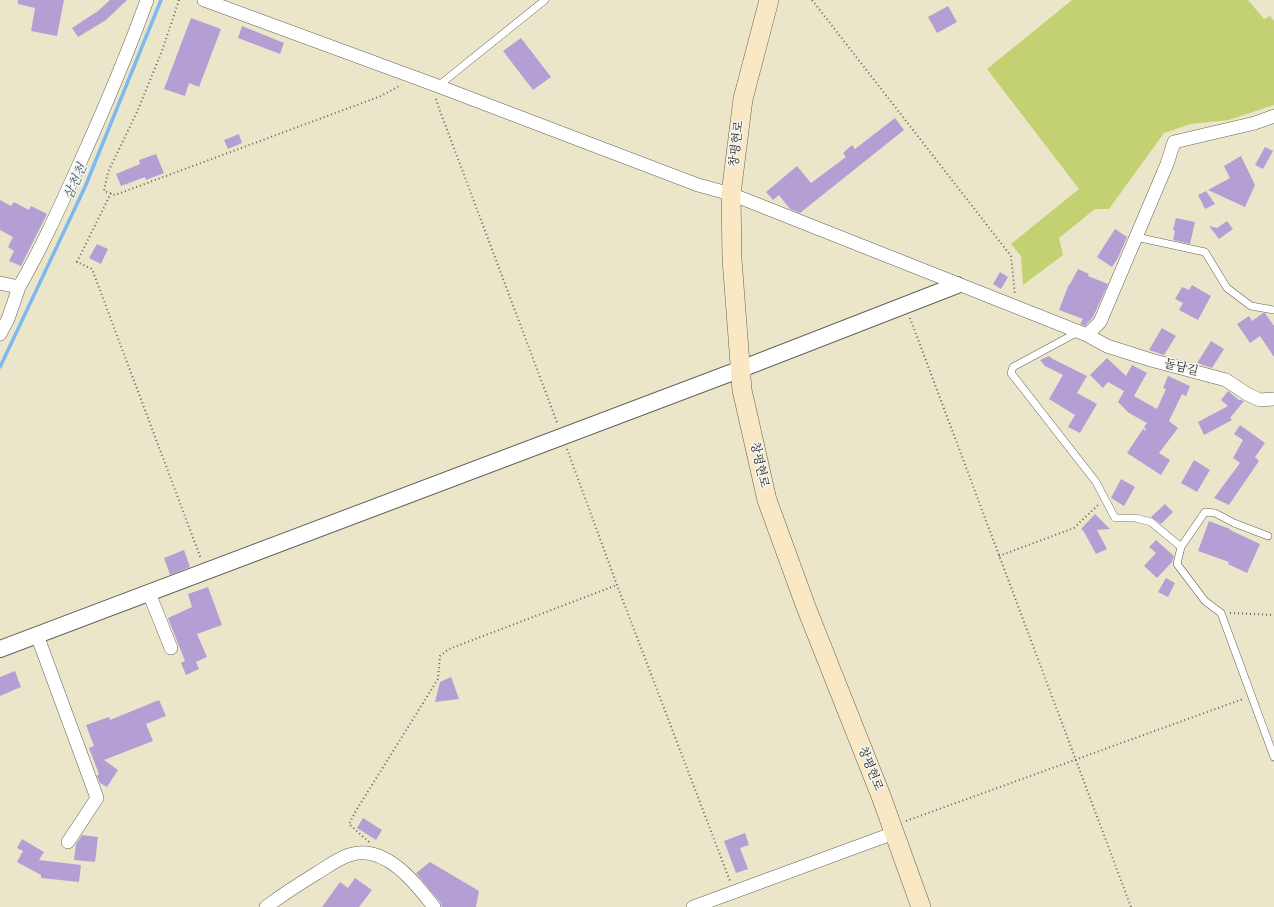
<!DOCTYPE html>
<html>
<head>
<meta charset="utf-8">
<style>
  body { margin:0 }
  canvas { display:block; background:#ebe6ca }
</style>
</head>
<body>
<canvas width="1274" height="907"></canvas>
<script>
const c = document.querySelector('canvas').getContext('2d');
c.lineJoin = 'round';
function fillPath(path, color) {
  c.fillStyle = color;
  c.fill(path, 'evenodd');
}
function stroke(path, color, width, dash) {
  c.strokeStyle = color;
  c.lineWidth = width;
  c.lineCap = dash ? 'butt' : 'round';
  c.setLineDash(dash || []);
  c.stroke(path);
}
function write(font, color, halo, rows, align = 'center') {
  c.font = font + ' "IM FELL Great Primer","Noto Serif KR",serif';
  c.lineWidth = 3;
  c.setLineDash([]);
  c.textBaseline = 'middle';
  c.strokeStyle = halo;
  c.fillStyle = color;
  for (const [text, x, y, turn = 0] of rows) {
    c.save();
    c.translate(x, y);
    c.rotate((+turn || 0) * Math.PI / 180);
    c.textAlign = isNaN(turn) ? turn : align;
    if (halo) c.strokeText(text, 0, 0);
    c.fillText(text, 0, 0);
    c.restore();
  }
}
fillPath(new Path2D(`
  M1072 0H1248L1264 19 1270 16 1274 21V105L1229 120 1191 124 1164 133 1109 209H1095L1059 238 1063 255 1023 285 1021 256 1011 244 1079 189 987 69Z`), '#c3d173');
stroke(new Path2D(`
  M0 367 85 187 161 0`), '#7bb9ee', 3.5);
fillPath(new Path2D(`
  M18 0H64L57 36 31 31 35 8 18 4Z
  M110 0H127L106 20 78 37 72 28 98 11Z
  M948 6 957 22 937 33 928 17Z
  M191 18 221 29 199 87 189 83 185 96 164 89Z
  M242 26 284 43 280 54 238 38Z
  M521 38 551 77 533 90 503 51Z
  M895 118 904 130 800 213 790 209 779 195 773 200 766 192 797 166 811 183 846 157 843 153 852 145 855 149Z
  M239 134 242 143 228 149 224 140Z
  M1265 147 1273 151 1263 169 1255 165Z
  M156 154 164 173 146 180 145 177 121 186 116 174 140 164 139 160Z
  M1241 156 1255 185 1245 207 1208 190 1230 178 1224 166Z
  M1206 191 1215 204 1205 209 1198 195Z
  M0 200 11 206 14 202 29 210 31 206 47 214 21 266 9 261 14 251 8 247 13 237 0 230Z
  M1176 218 1195 222 1190 244 1173 240 1175 231 1173 230Z
  M1227 221 1233 229 1219 239 1209 226 1217 228Z
  M1115 229 1127 237 1118 258 1112 267 1097 257Z
  M97 244 108 249 101 264 89 258Z
  M1078 269 1089 274 1088 276 1108 284 1093 317 1085 326 1080 324 1083 319 1059 310 1069 284H1070Z
  M1000 272 1008 277 1001 289 993 284Z
  M1192 285 1211 296 1198 320 1179 310 1183 303 1175 299 1182 287 1189 290Z
  M1263 313H1265L1274 326V357L1260 336 1250 343 1237 324 1249 316 1252 321Z
  M1162 328 1176 336 1164 355 1149 350Z
  M1211 341 1224 349 1212 368 1197 363Z
  M1049 356 1053 359 1087 376 1077 393 1097 404 1080 433 1068 427 1075 415 1049 399 1063 375 1045 366 1040 360Z
  M1107 358 1126 376 1132 365 1147 373 1134 396 1157 409 1166 389 1163 388 1168 376 1190 386 1186 396 1182 394 1169 421 1178 428 1159 453 1170 460 1161 475 1127 453 1143 429 1146 431V430L1144 427 1147 423 1129 413 1118 402 1124 391 1108 382 1103 388 1090 375Z
  M1228 391 1239 400H1241L1244 401 1230 418 1232 420 1204 435 1198 422 1228 406 1221 400Z
  M1240 425 1265 443 1255 457 1259 461 1229 505 1214 498 1240 463 1233 458 1243 440 1234 434Z
  M1194 460 1210 470 1197 492 1181 483Z
  M1121 479 1135 487 1124 506 1111 498Z
  M1165 504 1173 512 1161 524 1151 517Z
  M1095 514 1110 529 1097 530 1107 549 1096 554 1084 532 1081 529Z
  M1209 521 1230 529V530L1260 544 1247 573 1228 564 1229 562 1198 551Z
  M1156 540 1174 556 1172 562 1157 578 1144 566 1156 553 1149 547Z
  M184 550 190 567 170 575 164 558Z
  M1166 578 1175 583 1168 597 1158 592Z
  M208 587 222 625 197 634 207 657 196 662 199 669 186 675 181 663 185 661 168 618 192 607 188 594Z
  M15 671 21 687 0 696V677Z
  M451 677 459 699 435 702 440 682Z
  M159 700 166 716 146 724 153 741 104 760 118 770 107 787 100 783 97 776 99 774 89 748 94 746 86 725 109 717 110 720Z
  M363 818 382 830 376 840 357 828Z
  M745 833 749 845 740 848 748 869 736 873 724 841Z
  M82 835 98 837 95 862 74 860 76 844Z
  M22 839 44 852 39 860 81 865 79 882 41 878V875L17 862 23 851 17 848Z
  M430 862 479 891 476 907H442L440 902 416 873Z
  M355 878 372 890 359 907H322L340 882 348 888Z`), '#b49fd5');
const service = new Path2D(`
  M438 86 545 0
  M1136 237 1205 252 1227 288 1251 306 1274 310
  M1078 332 1013 367 1011 373 1096 482 1115 518H1136L1151 522 1181 547 1177 564 1205 601 1221 613 1274 757
  M1181 547 1205 512 1215 513 1234 523 1268 536`);
const minor = new Path2D(`
  M204 0 438 86 698 185 731 194 1087 335 1107 346 1151 360 1226 380 1247 394 1260 400 1274 399
  M0 283 19 287C41 249 59 209 77 169 102 114 126 58 147 0
  M0 334 8 319 19 287
  M1087 335 1100 322 1167 164 1174 142 1255 123 1274 116
  M149 593 171 648
  M37 635 97 798 68 842
  M266 907C282 895 299 884 317 873 327 867 337 859 349 855 384 843 415 882 434 907
  M693 907 894 833`);
const tertiary = new Path2D(`
  M0 649 741 369 957 285`);
const secondary = new Path2D(`
  M769 0 743 99 731 194 732 259 742 390 767 500 806 607 881 796 921 907`);
stroke(service, '#646359', 8);
stroke(minor, '#646359', 14);
stroke(tertiary, '#646359', 18);
stroke(secondary, '#646359', 20);
stroke(new Path2D(`
  M179 0 162 51 137 112 108 172 104 191 115 195 381 96 401 85
  M812 0 1011 256 1015 295
  M436 99 440 111 558 425
  M111 193 77 262 92 269 201 559
  M910 318 1131 907
  M567 449 617 585 730 881
  M999 556 1074 528 1098 505
  M1230 613 1274 615
  M906 821 1243 699
  M369 842 349 824 357 809 438 679 440 656 449 649 617 585`), '#646359', 2, [1, 3]);
stroke(service, '#fff', 7);
stroke(minor, '#fff', 13);
stroke(tertiary, '#fff', 16);
stroke(secondary, '#fae7c3', 19);
write('12px', '#1c1c1c', '#f6f6f2', [
  ["창평현로",737,144,-83],
  ["돌담길",1181,368,14],
  ["창평현로",759,465,77],
  ["창평현로",870,769,68]
]);
write('italic 13px', '#425b70', '#f6f6f2', [
  ["삼천천",76,182,-66]
]);
</script>
</body>
</html>
